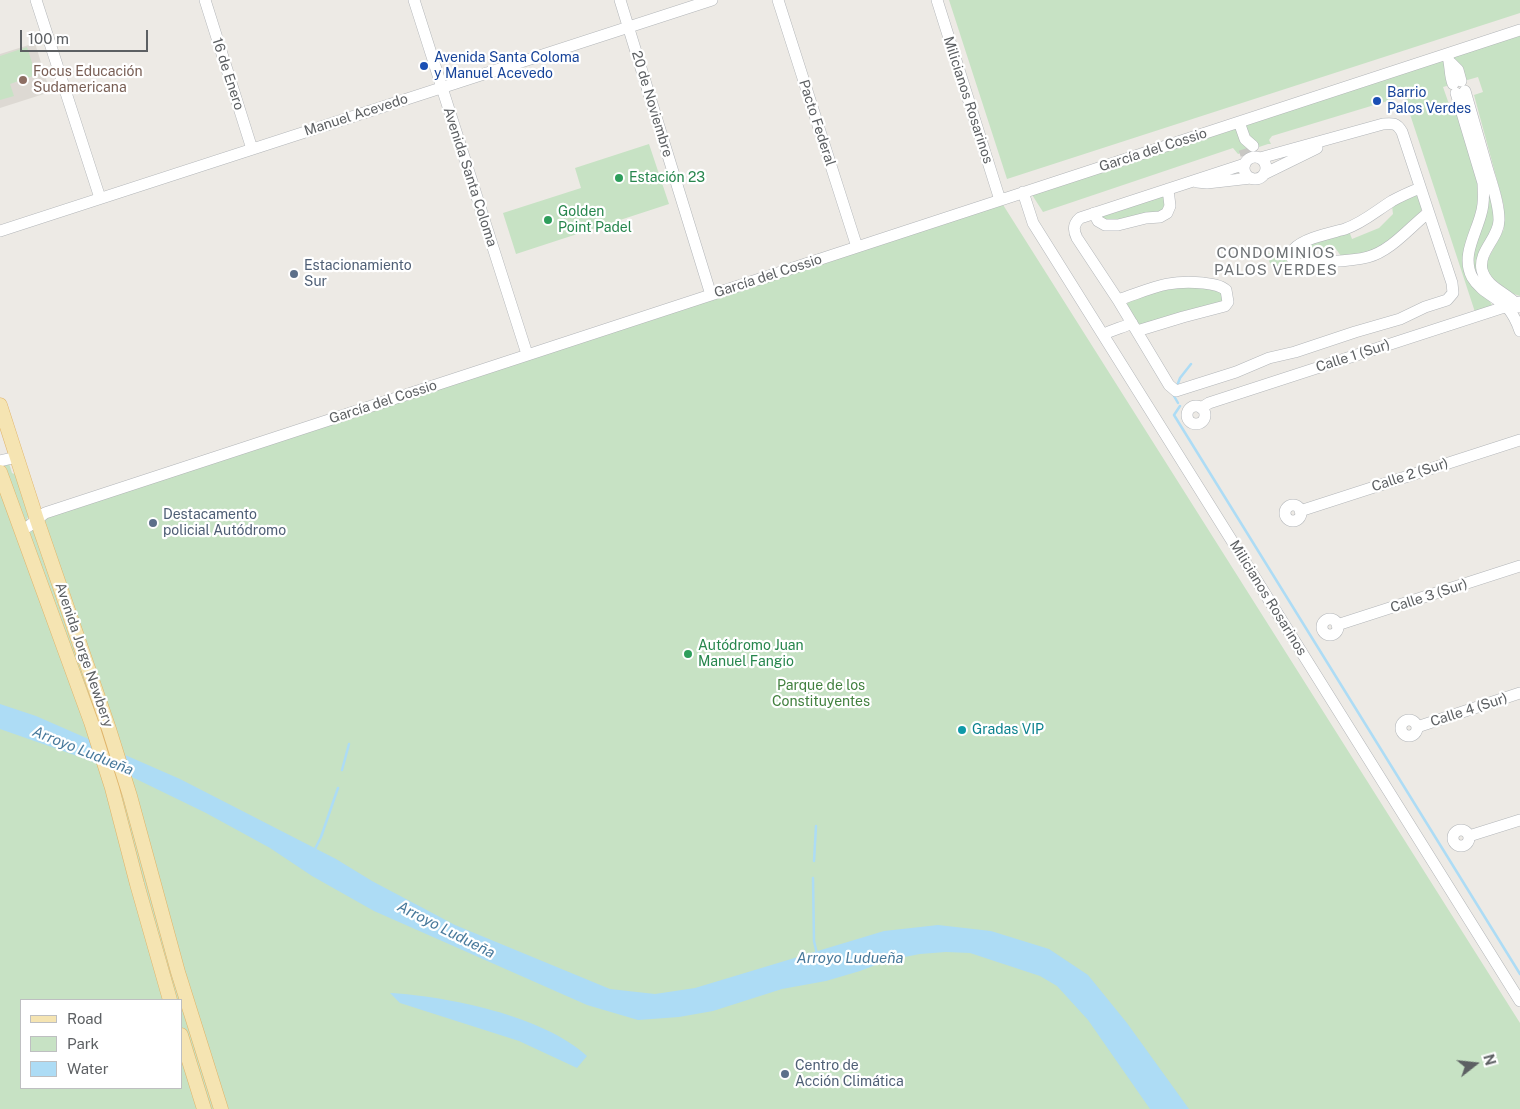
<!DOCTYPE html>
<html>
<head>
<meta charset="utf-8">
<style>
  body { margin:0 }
  #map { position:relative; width:1520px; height:1109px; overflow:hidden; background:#edeae5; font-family:"Public Sans",sans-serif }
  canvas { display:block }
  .legend { position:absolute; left:20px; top:999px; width:162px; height:90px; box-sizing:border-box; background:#fff; border:1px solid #bebfc1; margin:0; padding:6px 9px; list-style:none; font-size:15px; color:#5d6063 }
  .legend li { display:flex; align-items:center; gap:10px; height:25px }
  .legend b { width:25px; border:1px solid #bebfc1 }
  .north { position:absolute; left:1450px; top:1039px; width:50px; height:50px; -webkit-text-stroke:4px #fff; paint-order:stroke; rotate:74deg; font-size:14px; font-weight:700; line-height:20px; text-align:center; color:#5d6063 }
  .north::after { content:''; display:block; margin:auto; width:18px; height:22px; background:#5d6063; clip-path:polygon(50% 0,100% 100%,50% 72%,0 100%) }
  .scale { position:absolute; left:20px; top:30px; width:128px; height:22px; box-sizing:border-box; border:2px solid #5d6063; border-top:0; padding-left:6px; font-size:15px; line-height:18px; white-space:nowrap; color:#5d6063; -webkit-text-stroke:4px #fff; paint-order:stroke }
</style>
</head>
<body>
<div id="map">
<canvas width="1520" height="1109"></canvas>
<ul class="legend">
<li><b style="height:6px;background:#f5e4b2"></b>Road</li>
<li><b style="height:14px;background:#c7e2c4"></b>Park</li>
<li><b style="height:14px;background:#addcf5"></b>Water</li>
</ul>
<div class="north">N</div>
<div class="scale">100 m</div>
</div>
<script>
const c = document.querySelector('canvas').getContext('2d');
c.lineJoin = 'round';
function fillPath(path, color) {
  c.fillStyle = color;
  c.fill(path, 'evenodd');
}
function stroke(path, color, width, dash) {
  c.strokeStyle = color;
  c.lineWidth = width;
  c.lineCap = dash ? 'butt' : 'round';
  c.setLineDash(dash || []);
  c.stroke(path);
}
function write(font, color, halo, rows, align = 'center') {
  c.font = font + ' "Public Sans",sans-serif';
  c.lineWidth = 4.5;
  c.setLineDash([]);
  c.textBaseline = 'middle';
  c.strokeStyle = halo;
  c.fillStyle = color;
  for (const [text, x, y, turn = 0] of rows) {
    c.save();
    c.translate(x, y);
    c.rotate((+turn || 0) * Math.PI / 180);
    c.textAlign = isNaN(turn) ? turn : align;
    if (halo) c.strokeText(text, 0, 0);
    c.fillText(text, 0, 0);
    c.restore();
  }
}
fillPath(new Path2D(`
  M35 43 50 92 0 108V54Z`), '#ddd9d3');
fillPath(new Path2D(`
  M949 0H1520V13L1007 179Z
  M1520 30V296L1511 293 1491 277 1487 270V261L1504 229V206L1474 95 1483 92 1478 77 1443 87 1450 107 1457 106 1477 179 1478 207 1465 256 1493 307 1475 312 1404 96 1272 136 1269 140 1271 144H1268L1238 154 1233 148 1043 212 1029 190Z
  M27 47 36 75 10 84 14 96 0 100V56Z
  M649 144 669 204 516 254 503 213 581 188 575 168Z
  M1488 181 1496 225 1479 255 1494 294 1474 273 1473 252 1485 217Z
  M1416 195 1420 197C1425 213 1420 212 1409 222 1402 228 1396 236 1390 242 1378 252 1356 255 1341 256L1336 249 1316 250 1318 257C1311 258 1301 261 1297 254L1302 246 1349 231 1352 239 1379 228 1393 214 1392 206Z
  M1162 196 1165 199 1167 205 1163 212 1104 222 1098 215Z
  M1000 200 1520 1023V1109H0V461L8 460 12 473 17 475 31 516 27 518 29 526 45 513ZM21 1000H181V1088H21Z
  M1288 249 1290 263 1287 266 1273 270 1266 254Z
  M1183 285 1220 290 1224 302 1140 326 1126 305 1129 301 1146 295Z`), '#c7e2c4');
fillPath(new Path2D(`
  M0 704 36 716 180 779 336 859 372 881 455 925 610 989 655 994 695 988 884 931 938 925 991 931 1049 949 1088 975 1127 1023 1189 1109H1150L1088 1020 1057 986 1040 976 970 953 946 952 920 954 889 960 860 971 826 981 782 989 713 1011 679 1017 638 1020 587 1005 374 911 312 876 270 848 206 813 134 778 83 758 0 729Z
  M390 993C447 996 544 1016 587 1056L577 1068 519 1041 400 1003Z`), '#addcf5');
stroke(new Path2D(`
  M1177 386 1180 378 1191 364
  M1174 396 1178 403
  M1180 406 1174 415 1520 974
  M342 770 349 744
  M315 849 321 837 338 788
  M814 861 816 826
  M813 878 814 941 817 954`), '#addcf5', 2.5);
stroke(new Path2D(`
  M1244 149 1246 155`), '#c9c8c4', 11, [11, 5.5]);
const minor = new Path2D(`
  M36 0 100 198
  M205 0 252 149
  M414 0 527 354
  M620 0 711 295
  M778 0 857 247
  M937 0 1000 200
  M1447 54C1451 64 1449 74 1453 84
  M1451 63 1458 70 1461 81
  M1465 91C1472 115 1479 140 1486 164 1491 182 1499 202 1499 220 1499 238 1478 251 1482 270 1487 289 1509 293 1519 307
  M1456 93 1483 183C1484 194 1484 204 1481 214 1476 234 1461 256 1472 277 1480 291 1496 297 1507 307 1513 314 1517 322 1520 331
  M1239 122 1245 139 1253 146
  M1244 168a11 11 0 1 1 22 0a11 11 0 1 1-22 0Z
  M1245 164 1080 218C1073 224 1073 230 1077 238L1118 300 1169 385 1176 391 1236 372 1269 358 1295 352 1355 332 1400 319 1425 307 1447 300 1453 293 1452 283 1402 132C1397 123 1393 123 1383 124L1260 158
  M1264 174 1317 148
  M1197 182 1207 183 1251 178
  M1420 188C1410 192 1401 196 1392 201 1376 211 1363 223 1345 229 1331 233 1304 238 1294 249 1289 255 1292 261 1298 265 1321 260 1346 263 1368 257 1391 251 1410 227 1428 213
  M1023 192 1033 223 1520 1001
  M1094 213 1098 221 1105 225H1118L1146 218 1160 217 1167 213 1170 206 1168 189
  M0 231 712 0
  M1118 300C1151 289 1168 279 1203 283 1211 284 1220 285 1226 290L1228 302 1225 306 1183 317 1137 331
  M1103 335C1113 329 1122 328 1132 323
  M1187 415a9 9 0 1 1 18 0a9 9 0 1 1-18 0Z
  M1201 408 1209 403 1520 302
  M0 461 17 457
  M1285 513a8 8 0 1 1 16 0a8 8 0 1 1-16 0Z
  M1300 511 1520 440
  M21 530 29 526 45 513 1520 30
  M1322 627a8 8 0 1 1 16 0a8 8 0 1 1-16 0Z
  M1337 625 1520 566
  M1401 728a8 8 0 1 1 16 0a8 8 0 1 1-16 0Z
  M1417 727 1520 693
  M1453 838a8 8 0 1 1 16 0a8 8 0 1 1-16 0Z
  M1469 836 1520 820`);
const major = new Path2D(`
  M0 405 37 520 109 729 130 796 178 972 221 1109
  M0 472 91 722 112 788 137 884 170 1000
  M181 1035 204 1109`);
stroke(minor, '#b2b5b8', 12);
stroke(major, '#e0b46a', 15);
stroke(minor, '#fff', 11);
stroke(major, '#f5e4b2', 14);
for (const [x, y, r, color] of [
  [424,66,5,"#1a4fb4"],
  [23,80,5,"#8d6e63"],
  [1377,101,5,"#1a4fb4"],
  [619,178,5,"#2e9e5b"],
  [548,220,5,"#2e9e5b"],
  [294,274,5,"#5c6f8a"],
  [153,523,5,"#5c6f8a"],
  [688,654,5,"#2e9e5b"],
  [962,730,5,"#0f9aa8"],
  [785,1074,5,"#5c6f8a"]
]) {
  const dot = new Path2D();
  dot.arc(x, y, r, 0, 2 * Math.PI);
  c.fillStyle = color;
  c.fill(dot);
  stroke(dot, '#fff', 2);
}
write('14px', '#164399', '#fff', [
  ["Avenida Santa Coloma",434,58],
  ["y Manuel Acevedo",434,74],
  ["Barrio",1387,93],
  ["Palos Verdes",1387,109]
], 'left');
write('14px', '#785e54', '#fff', [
  ["Focus Educación",33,72],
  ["Sudamericana",33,88]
], 'left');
write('14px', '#5d6063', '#fff', [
  ["16 de Enero",228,74,72],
  ["Milicianos Rosarinos",968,100,72],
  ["20 de Noviembre",652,104,73],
  ["Manuel Acevedo",356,115,-18],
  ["Pacto Federal",817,123,72],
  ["García del Cossio",1153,150,-18],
  ["Avenida Santa Coloma",470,177,72],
  ["García del Cossio",768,276,-18],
  ["Calle 1 (Sur)",1353,356,-18],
  ["García del Cossio",383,402,-18],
  ["Calle 2 (Sur)",1410,475,-18],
  ["Calle 3 (Sur)",1429,596,-18],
  ["Milicianos Rosarinos",1268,598,58],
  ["Avenida Jorge Newbery",84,655,71],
  ["Calle 4 (Sur)",1469,710,-18]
]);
write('14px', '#27864d', '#fff', [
  ["Estación 23",629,178],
  ["Golden",558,212],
  ["Point Padel",558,228],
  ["Autódromo Juan",698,646],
  ["Manuel Fangio",698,662]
], 'left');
write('14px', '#4e5e75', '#fff', [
  ["Estacionamiento",304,266],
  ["Sur",304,282],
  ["Destacamento",163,515],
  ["policial Autódromo",163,531],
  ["Centro de",795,1066],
  ["Acción Climática",795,1082]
], 'left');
write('14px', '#42803f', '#fff', [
  ["Parque de los",821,686],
  ["Constituyentes",821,702]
]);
write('14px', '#0d838f', '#fff', [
  ["Gradas VIP",972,730]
], 'left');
c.letterSpacing = '1px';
write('15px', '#6e7275', '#fff', [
  ["CONDOMINIOS",1276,253],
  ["PALOS VERDES",1276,270]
]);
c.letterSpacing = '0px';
write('italic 15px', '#497a9c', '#fff', [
  ["Arroyo Ludueña",83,751,22],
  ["Arroyo Ludueña",446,930,27],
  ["Arroyo Ludueña",850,958]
]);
</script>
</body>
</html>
